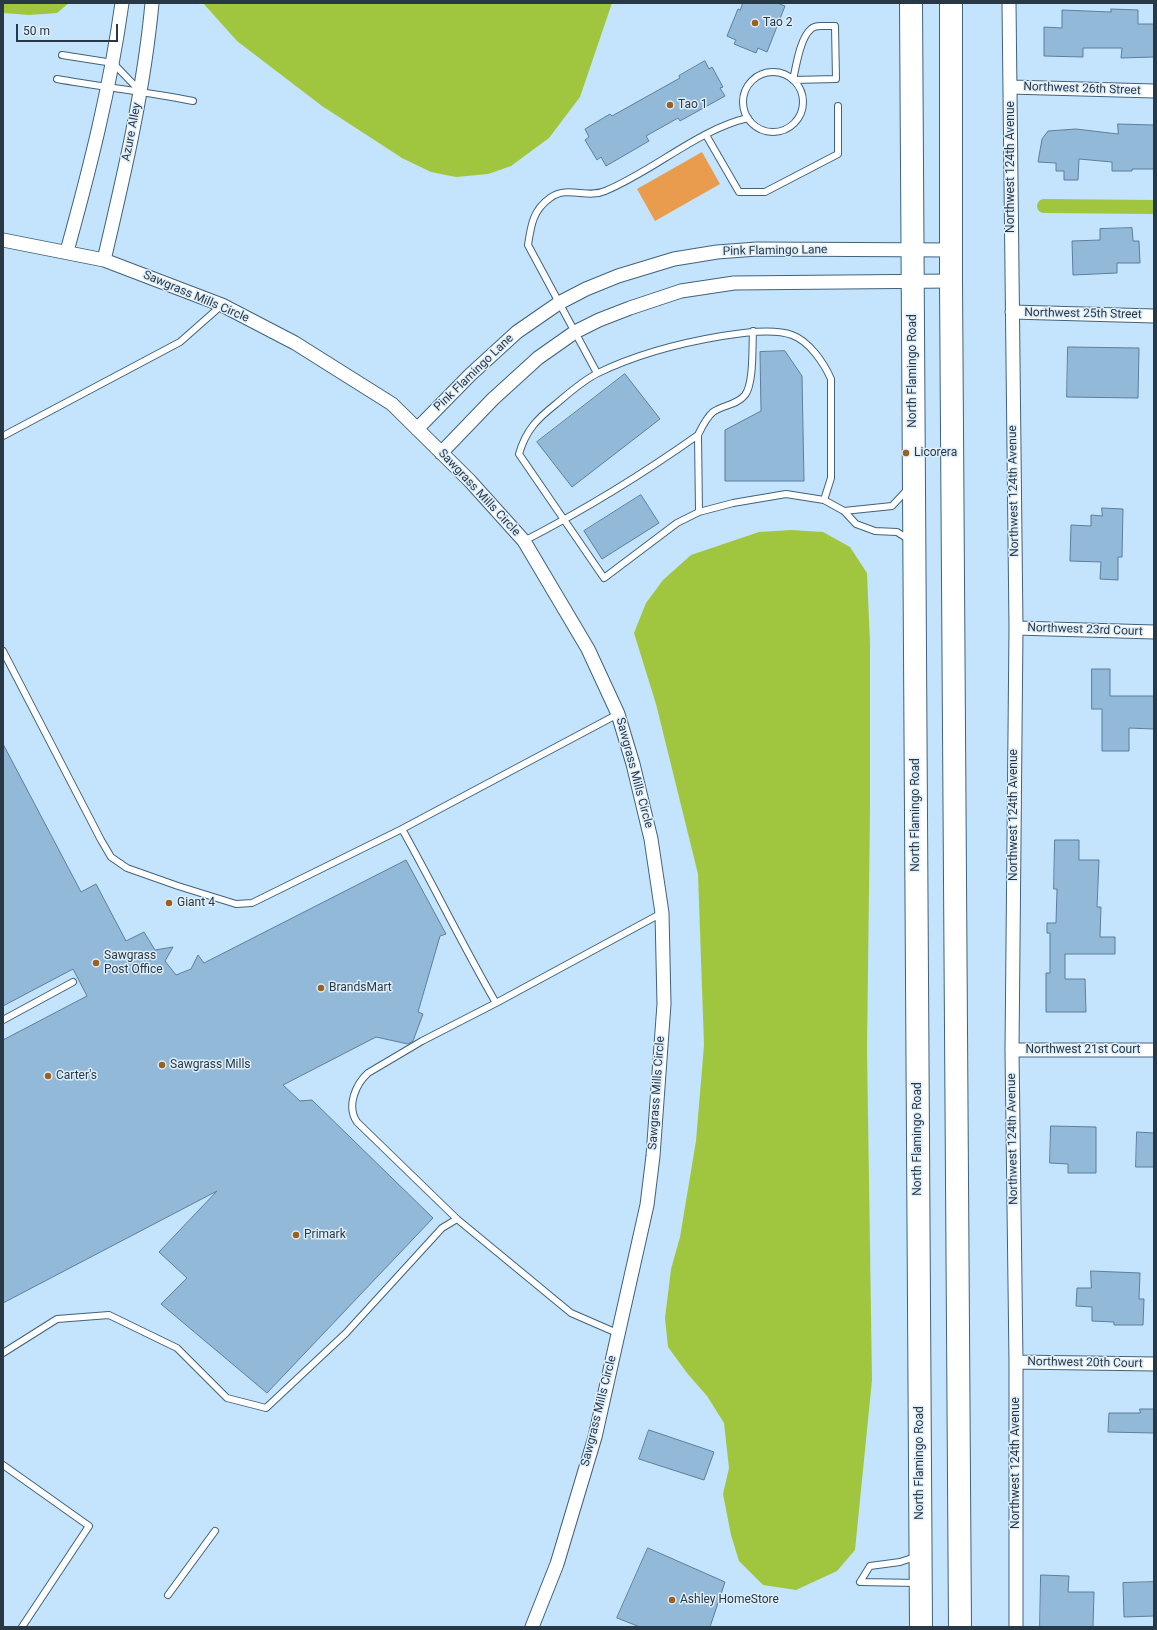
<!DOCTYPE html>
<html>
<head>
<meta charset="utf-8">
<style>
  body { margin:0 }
  #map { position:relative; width:1157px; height:1630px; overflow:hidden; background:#c4e3fc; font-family:Roboto,sans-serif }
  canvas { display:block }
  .frame { position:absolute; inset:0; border:4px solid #293845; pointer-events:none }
  .scale { position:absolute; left:16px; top:24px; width:102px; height:18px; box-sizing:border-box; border:2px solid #293845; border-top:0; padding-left:5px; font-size:12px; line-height:14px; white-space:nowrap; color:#293845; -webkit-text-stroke:3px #deeefb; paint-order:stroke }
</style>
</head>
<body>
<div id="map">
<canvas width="1157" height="1630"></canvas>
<div class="frame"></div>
<div class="scale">50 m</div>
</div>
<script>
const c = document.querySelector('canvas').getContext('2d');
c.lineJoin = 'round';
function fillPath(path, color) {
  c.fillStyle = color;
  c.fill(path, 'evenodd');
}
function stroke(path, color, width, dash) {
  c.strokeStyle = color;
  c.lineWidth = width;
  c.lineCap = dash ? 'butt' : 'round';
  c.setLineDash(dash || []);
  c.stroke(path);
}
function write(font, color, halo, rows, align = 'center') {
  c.font = font + ' Roboto,sans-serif';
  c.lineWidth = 3;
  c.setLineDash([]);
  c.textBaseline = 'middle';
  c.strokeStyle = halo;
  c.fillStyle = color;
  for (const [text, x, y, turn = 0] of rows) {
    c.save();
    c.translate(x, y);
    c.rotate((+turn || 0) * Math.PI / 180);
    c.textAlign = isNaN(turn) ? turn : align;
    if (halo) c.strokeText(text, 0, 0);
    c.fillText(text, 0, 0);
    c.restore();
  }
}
fillPath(new Path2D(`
  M702 152 720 184 655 221 637 189Z`), '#e99c4d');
fillPath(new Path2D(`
  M3 3H69L57 13 29 15 3 13Z
  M203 3H612L580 97 549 138 511 166 488 174 456 177 431 172 402 158 322 106 237 41Z
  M791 530 823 532 850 547 867 573 870 644V809L867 1049 872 1380 855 1550 837 1571 796 1590 763 1585 739 1561 731 1535 723 1494 729 1468 724 1423 707 1396 687 1373 668 1347 665 1318 671 1269 680 1237 696 1141 704 1045 698 874 656 704 634 633 646 603 663 580 691 555 759 532Z`), '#a0c63f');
stroke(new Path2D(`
  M1044 206 1154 207`), '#a0c63f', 14);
const building = new Path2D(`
  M743 3H777L785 6 767 52 758 48 756 53 734 44 736 40 727 36 738 9 740 10Z
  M1111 9 1138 10V24H1154V57L1121 58 1122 48H1083V57L1044 56V27L1062 28V10L1111 12Z
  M705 61 709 69 712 67 723 87 720 88 725 96 680 121 678 118 646 136 649 141 606 166 601 157 597 160 585 140 589 137 585 129 610 114 612 116 680 78 679 76Z
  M1118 124 1154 125V169H1132V171H1112V162L1079 159 1078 180H1064V171H1056V163L1038 162 1042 139 1048 131 1076 129 1118 134Z
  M1132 228 1133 241H1139L1140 263H1117V273L1073 275 1072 241 1100 240V229Z
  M1068 347 1139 348 1138 398 1067 397Z
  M785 351 802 376 804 481H725V430L761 411 760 352Z
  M625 374 660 419 572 487 537 442Z
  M641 495 659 523 602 559 584 531Z
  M1102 508 1123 509 1122 557H1118V580L1100 579 1101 562 1070 561 1071 525 1091 526V515L1102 516Z
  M1092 669H1110V696H1154V729L1129 728V751H1102V709H1092Z
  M3 744 81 892 96 884 126 941 144 932 155 950 173 947 165 961 176 975 191 969 198 955 204 963 406 860 446 934 440 936 418 1012 423 1014 413 1041 408 1044 376 1037 283 1085 300 1101 312 1100 433 1218 267 1393 161 1304 187 1278 159 1252 217 1191 3 1303V1040L87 996 73 969 3 1006Z
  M1055 840H1079V860H1099L1097 907H1101L1100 937H1115V954H1065V979H1085L1086 1012H1046V973H1050V933H1047V923H1056L1057 889H1054Z
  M1051 1126 1096 1127V1173H1068V1164L1050 1163Z
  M1137 1132 1154 1133V1167H1136Z
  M1091 1271 1140 1273 1139 1299H1144L1143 1325H1114V1322L1092 1321V1307L1076 1306 1077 1288H1091Z
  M1140 1409H1154V1433L1108 1432 1109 1413H1140Z
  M649 1430 714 1452 704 1480 639 1459Z
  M648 1548 725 1582 710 1627H640L617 1618Z
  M1041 1575 1069 1576 1068 1592H1094L1093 1627H1040Z
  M1154 1582V1616L1124 1617 1123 1583Z`);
fillPath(building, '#93b9d8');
stroke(building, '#5b7f9c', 1);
const lane = new Path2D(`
  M821 26H835L836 79 793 80C796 67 800 38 811 29 813 27 818 26 821 26Z
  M62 55 113 63 139 90
  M743 102a30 30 0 1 1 60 0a30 30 0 1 1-60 0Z
  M57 79C102 87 148 92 193 101
  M706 135 739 192H765L838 154V106
  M597 373 528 245C531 225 533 210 550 198 567 185 587 199 605 191 652 172 699 129 748 118
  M698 435C702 427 706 418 713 412 723 405 737 405 745 395 754 383 752 347 753 331
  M3 436 180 342 222 305
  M824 500 831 478V379C824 363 809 341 792 335 773 328 741 333 722 336 680 343 637 354 598 373 582 381 569 393 556 404 537 419 526 430 519 454L604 578 677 523 699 512 733 503 786 494 824 500 844 511 856 524 875 531 897 532 910 540
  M844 511 892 506 907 490
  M524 541C584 510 643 474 698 435L699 512
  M3 651 101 840 111 857 127 868 178 886 236 904 252 903 402 829
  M496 1003 662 913
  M3 1020 73 982
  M457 1219 357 1122C346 1106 356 1084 368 1073L422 1041 496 1003C463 946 434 886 402 829L618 714
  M3 1353 57 1319 109 1315 177 1348 227 1398 266 1408 346 1333 442 1228 457 1219 571 1313 617 1333
  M3 1465 89 1526 22 1627
  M918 1556 900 1562 870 1566 860 1582 918 1583
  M168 1595 215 1531`);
const street = new Path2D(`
  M1009 3 1016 628 1012 1050 1016 1362V1627
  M1010 87 1154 91
  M3 240 104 260 222 305 295 343 392 404 470 481 524 541 588 649 618 714 633 764 651 839 662 913 664 1004 653 1156 647 1205 595 1437 557 1564 532 1627
  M67 251C90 168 110 89 122 3
  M104 260C124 175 144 90 152 3
  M1012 312 1154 316
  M417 429 470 375 517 332 559 303 586 289 618 276 674 259 717 252 757 249 951 250
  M441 453 493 399 538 358 575 332 599 320 630 308 681 291 734 283 951 281
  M1016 628 1154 632
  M1012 1050H1154
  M1016 1362 1154 1364`);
const highway = new Path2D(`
  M911 3 921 1627
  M951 3V281L960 1627`);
stroke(lane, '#40627e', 8);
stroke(street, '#40627e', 15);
stroke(highway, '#40627e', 24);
stroke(lane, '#fff', 6);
stroke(street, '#fff', 13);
stroke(highway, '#fff', 22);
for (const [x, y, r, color] of [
  [755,23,4,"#9b6020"],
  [670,105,4,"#9b6020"],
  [906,453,4,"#9b6020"],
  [169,903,4,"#9b6020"],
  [96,963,4,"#9b6020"],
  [321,988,4,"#9b6020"],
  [162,1065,4,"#9b6020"],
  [48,1076,4,"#9b6020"],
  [296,1235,4,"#9b6020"],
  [672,1600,4,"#9b6020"]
]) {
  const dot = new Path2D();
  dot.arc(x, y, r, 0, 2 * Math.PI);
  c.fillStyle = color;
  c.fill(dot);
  stroke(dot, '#deeefb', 1.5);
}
write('12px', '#293845', '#deeefb', [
  ["Tao 2",763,23],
  ["Tao 1",678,105],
  ["Licorera",914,453],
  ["Giant 4",177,903],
  ["Sawgrass",104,956],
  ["Post Office",104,970],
  ["BrandsMart",329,988],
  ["Sawgrass Mills",170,1065],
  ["Carter's",56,1076],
  ["Primark",304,1235],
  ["Ashley HomeStore",680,1600]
], 'left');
write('12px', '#293845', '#deeefb', [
  ["Northwest 26th Street",1082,89,2],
  ["Azure Alley",132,132,-79],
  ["Northwest 124th Avenue",1011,167,-90],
  ["Pink Flamingo Lane",775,251,-1],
  ["Sawgrass Mills Circle",196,297,23],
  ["Northwest 25th Street",1083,314,1],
  ["North Flamingo Road",913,371,-90],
  ["Pink Flamingo Lane",474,373,-44],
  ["Northwest 124th Avenue",1014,491,-91],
  ["Sawgrass Mills Circle",479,493,47],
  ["Northwest 23rd Court",1085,630,2],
  ["Sawgrass Mills Circle",634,773,75],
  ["North Flamingo Road",916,815,-90],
  ["Northwest 124th Avenue",1014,815,-90],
  ["Northwest 21st Court",1083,1050],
  ["Sawgrass Mills Circle",657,1093,-86],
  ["North Flamingo Road",918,1139,-90],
  ["Northwest 124th Avenue",1013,1139,-91],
  ["Northwest 20th Court",1085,1363,1],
  ["Sawgrass Mills Circle",599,1411,-76],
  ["North Flamingo Road",920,1463,-90],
  ["Northwest 124th Avenue",1016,1463,-90]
]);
</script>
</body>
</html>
